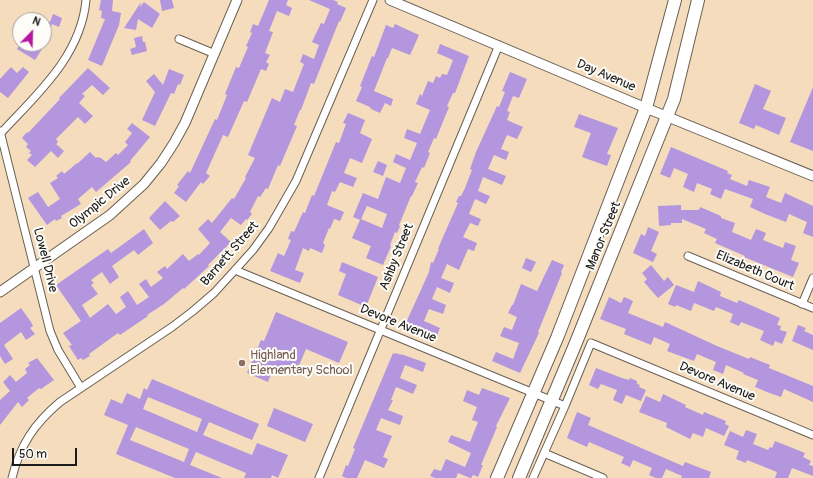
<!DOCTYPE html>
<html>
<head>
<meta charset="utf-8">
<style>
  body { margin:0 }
  #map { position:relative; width:813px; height:478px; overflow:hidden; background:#f4dcbd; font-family:Pangolin,sans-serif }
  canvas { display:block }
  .north { position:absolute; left:12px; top:12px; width:40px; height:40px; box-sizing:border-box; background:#fdfcf7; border:1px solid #a3a29f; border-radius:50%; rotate:23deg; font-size:11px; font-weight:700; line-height:16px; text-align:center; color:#1c1c1c }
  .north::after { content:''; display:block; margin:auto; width:14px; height:18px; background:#b5179e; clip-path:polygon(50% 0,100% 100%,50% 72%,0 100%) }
  .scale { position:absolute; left:12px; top:448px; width:65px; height:18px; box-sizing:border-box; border:2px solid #1c1c1c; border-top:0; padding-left:5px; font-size:12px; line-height:14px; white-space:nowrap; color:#1c1c1c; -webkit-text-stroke:3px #fdfcf7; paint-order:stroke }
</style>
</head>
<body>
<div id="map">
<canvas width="813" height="478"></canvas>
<div class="north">N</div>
<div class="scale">50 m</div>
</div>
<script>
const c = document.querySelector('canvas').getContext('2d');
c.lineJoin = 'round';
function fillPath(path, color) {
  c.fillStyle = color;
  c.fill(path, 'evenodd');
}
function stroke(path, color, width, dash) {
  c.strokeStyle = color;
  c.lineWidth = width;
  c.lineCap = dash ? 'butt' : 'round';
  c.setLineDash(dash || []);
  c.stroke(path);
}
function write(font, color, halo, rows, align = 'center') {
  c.font = font + ' Pangolin,sans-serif';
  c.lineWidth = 4;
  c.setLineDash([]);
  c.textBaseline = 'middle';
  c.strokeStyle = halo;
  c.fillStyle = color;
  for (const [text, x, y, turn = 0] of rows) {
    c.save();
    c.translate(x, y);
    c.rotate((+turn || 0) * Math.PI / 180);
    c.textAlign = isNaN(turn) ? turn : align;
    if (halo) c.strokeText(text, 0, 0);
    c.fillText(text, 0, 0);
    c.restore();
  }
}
fillPath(new Path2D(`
  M101 0H113L112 11 121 13 119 25 102 66 88 60 105 19 101 18 102 11 99 10Z
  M160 0H172L174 8 162 11Z
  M269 0H288L286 5 292 8 289 16 277 11 269 31 273 32 265 53 270 55 266 62 269 64 266 71 261 69 247 102 244 101 228 137 223 135 206 173 210 176 203 184 201 182 186 202 174 193 179 186 177 185 188 171 190 173 215 119 217 120 227 95 225 94 236 67 239 68 248 47 246 46 252 33 250 32 253 24 258 26Z
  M309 0H333L338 2 337 4 346 8 340 22 339 21 314 84 311 83 301 110H300L294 125 297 126 280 166 278 165 268 189 266 188 260 197 258 196 250 212 252 214 247 220 246 219 241 225 231 218 220 232 231 242 208 265 209 266 195 279 184 289 183 288 164 304 147 315 148 316 120 335 118 333 89 354 90 356 83 360 81 358 78 360 69 346 72 345 63 333 81 321 56 285 108 249 111 253 144 229 153 243 138 255 134 250 112 266 119 277 110 284 102 272 91 280 94 283 91 285 98 294 82 305 90 318 108 304 116 314 126 307 120 297 128 291 137 305 149 297 139 284 146 279 151 287 163 278 157 272 165 266 167 269 183 254 189 261 198 254 199 255 210 243 198 229 208 219 212 223 232 198 234 199 246 178 245 177 255 158 248 155 272 98 280 102 285 89 293 92 304 64 300 62 303 54 314 59 319 45 312 42 321 23 324 24 330 9Z
  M141 2 140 7 144 2 160 14 152 28 138 19 136 30 124 28Z
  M53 14 62 18 59 27 52 24 45 43H44V20L50 22Z
  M395 24 419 35 410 55 392 48 388 58H387L374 91 393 99 391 106 385 103 380 113 371 109 370 107 356 101 362 87 360 86 372 56 374 57 386 25 393 28Z
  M142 36 143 42H145L147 51 132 55 130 49 136 47 134 38Z
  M20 44H33L42 49 35 60 17 49Z
  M440 44 469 56 455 93H453L447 106 449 107 436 139 434 138 428 152 430 153 424 168 422 167 415 182 418 183 412 196H411L399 225 400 226 397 233 395 232 390 245 391 246 383 265 366 258 371 246 352 238 360 220 353 217 363 193 378 199 386 177 400 183 406 168 393 162 396 154 410 160 417 143 404 138 407 129 420 134 430 110 416 104 420 94 422 96 428 81 433 83 436 76 440 78 442 74 447 75 453 60 437 53ZM367 206 387 214 382 228 361 219Z
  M11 67 17 73 23 67 29 72 8 98 0 92V79Z
  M88 68 110 88 103 95 92 85 82 94 85 96 79 103 93 116 85 124 78 117 56 139 58 142 56 144 64 151 58 158 51 151 35 167 27 160 32 155 29 153 31 151 26 147 28 144 22 138 27 132 28 133 60 99 59 98Z
  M169 69 184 75 180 85 178 84 174 94 171 93 155 126 142 120 155 92 146 81 154 74 163 85Z
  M510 72 527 79 519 98 513 96 507 111 510 112 507 120 523 127 517 139 507 135 501 149 509 152 506 160 494 155 488 169 506 176 502 185 483 177 478 191 490 196 486 204 475 199 469 214 481 219 478 226 470 223 463 237 477 243 474 251 468 249 459 270 447 264 441 278 454 283 450 293 437 287 432 299 446 305 443 314 429 309 424 321 440 328 436 338 405 325 429 272 431 262 433 263 439 249H438L443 237 458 203 456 202 459 196H461L465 188 472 170 470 169 476 152 497 106 499 107 505 92 502 91Z
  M755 84 771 91 763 109 786 118 779 135 756 125 754 129 739 123Z
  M813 87V151L790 142Z
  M348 113 365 120 360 133 372 139 362 163 350 158 344 173 357 178 353 187 340 182 335 192 332 191 327 205 344 212 340 221 334 219 330 229 329 228 323 243 325 245 322 253 310 248 309 251 303 248 295 270 304 273 300 283 270 271 278 253 284 256 291 240 288 239 291 231 294 232 303 212 305 213 312 195 314 196 336 142 339 143 346 124 343 123Z
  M579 114 618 128 607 154 611 155 607 166 582 157 591 133 574 127Z
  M132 123 150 137 130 161 131 162 96 192 92 187 78 199 81 204 61 216 62 218 56 221 55 219 47 225 28 198 38 192 48 207 60 199 50 183 58 178 56 176 62 171 64 174 77 163V164L90 152 96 158 97 157 101 158 106 162 116 153 118 155 128 145 125 142 132 133 127 129Z
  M671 147 728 171 727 173 732 175 730 179 747 186 749 180 770 187 766 197 781 203 785 193 813 206V237L803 233 807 222 789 214 786 222 765 214 750 207 753 199 725 189 721 199 710 194 712 189 697 183 694 192 683 187 688 174 674 168 670 178 660 174Z
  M378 161 387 165 383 176 373 172Z
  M165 201 180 216 173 222 171 221 160 230 149 218Z
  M681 205V210H699L700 207 721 216V218L735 223 732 232 751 240 756 229 766 233 763 240 783 248 785 242 796 246 791 260 799 263 793 277 744 257 745 256 715 243 717 239 704 233 706 229 682 219V223H671V225L659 226 658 206Z
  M648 227 659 232 651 251 657 254 653 262 633 253 641 234 645 236Z
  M526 258 536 262 531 272 522 268Z
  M552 260 564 265 561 272 562 273 538 332 539 333 520 373 492 361 496 352 513 359 519 343 500 336 504 327 512 330 517 317 508 313 512 305H513L521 284 537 291Z
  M342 262 378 277 366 307 338 295 346 274 339 271Z
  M651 265 664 281 668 277 674 285 658 298 644 282 647 279 642 273Z
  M698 281 721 292 720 296 737 303 739 300 780 318 777 325 781 326 780 330 787 332 782 344 775 341 773 346 760 340 764 331 741 322 739 326 730 322 733 314 716 307 714 311 694 303 691 311 676 305 675 307 668 304 676 285 694 292Z
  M609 297 621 303 624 297 633 301 628 313 663 327 665 322 717 346 749 359 750 357 770 365 769 368 813 386V402L784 389 781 397 767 392 755 387 758 380 743 374 744 373 726 365 723 374 713 370 716 362 697 354 694 361 667 351 670 344 654 337 651 345 624 334 626 329 600 319Z
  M21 308 31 322 33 326 30 328 35 334 26 340 21 332 4 345 13 359 5 364 0 356V323Z
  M276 312 348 342 339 363 306 349 295 375 274 366 268 382 247 373 261 340 264 341Z
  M798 325 806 328 804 331 813 335V350L792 341Z
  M393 353 395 354 396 353 401 355V354L426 363 423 372 405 365 400 378 417 385 413 394 396 387 391 400H393L388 410 403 416 400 425 381 418 376 430 392 436 383 457 388 459 384 468 365 460 357 478H346L342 476 346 465 348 466 355 449 353 448Z
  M37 358 54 380 41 389 39 388 27 398 29 400 22 407 18 402 0 425V400L10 391 3 382 10 375 16 382 27 373 25 369 30 365 28 363Z
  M596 368 622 378 629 380 630 378 637 381V384L640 385 639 387 646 390 641 401 626 395 622 404 613 400 617 390 601 384 598 389 589 385Z
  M152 379 259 424 252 440 209 422 203 435 252 455 257 443 288 455 278 478 272 475 271 478H244L246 473 196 452 190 465 222 478H175L116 454 128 425 104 415 111 399 122 404 127 393 140 399 144 388 147 390ZM148 397 202 419 197 432 143 409ZM136 427 189 449 184 462 130 440Z
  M482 388 510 398 496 426 497 427 481 465H483L478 477 473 475 471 478H470L458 473 456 478H435L430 476 434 469 441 471 446 459 465 467 471 453 448 442 451 435 470 442 478 422 472 420 477 407 463 401 467 390 479 395Z
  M663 394 686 405 685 407 703 415 704 412 726 421 725 424 729 426 724 436 706 428 703 437 693 433 690 439 666 427 667 423 639 412 646 396 660 402Z
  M274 408 313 424 305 442 267 426Z
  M577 412 591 418 588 425 683 466 685 462 711 472 709 478H681L682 476 666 469 662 478H656L649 475 652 468 633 460 630 467 621 463 624 457 589 442 587 447 567 438Z
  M746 430 757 434 753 444 768 450 770 447 772 448 775 441 805 453 803 457 811 461 809 465 813 466V476L792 468 788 478H775L777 472 747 460 746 463 736 459 739 451 724 445 730 431 743 437Z`), '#b396de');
const minor = new Path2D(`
  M179 39 215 54
  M0 131 50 331 58 350 81 388
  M1 133C37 94 81 56 86 0
  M688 256 813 308
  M235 270 565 406 533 478
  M802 304 813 278
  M565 406 591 343 813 435
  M544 453 603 478
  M12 478C20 445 34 424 60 402L172 327 193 311 214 293 235 270 253 250 269 228 296 181 373 0
  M319 478 499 45`);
const tertiary = new Path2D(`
  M390 0 646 108 813 176
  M0 292 110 215 144 184 161 163 174 143 185 123 237 0`);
const primary = new Path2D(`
  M497 478 557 338 646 108 675 0
  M519 478 575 345 674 99 698 0`);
stroke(minor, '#685f54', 9);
stroke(tertiary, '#685f54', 11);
stroke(primary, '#685f54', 14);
stroke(minor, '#fff', 7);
stroke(tertiary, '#fff', 9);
stroke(primary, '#fff', 12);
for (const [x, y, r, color] of [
  [242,363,4,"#8d6e63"]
]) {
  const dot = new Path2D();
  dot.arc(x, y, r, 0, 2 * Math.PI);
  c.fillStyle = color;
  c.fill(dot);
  stroke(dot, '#fdfcf7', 1.5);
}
write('13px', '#1c1c1c', '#fdfcf7', [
  ["Day Avenue",606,76,23],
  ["Olympic Drive",100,203,-39],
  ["Manor Street",604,236,-68],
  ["Barnett Street",230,254,-49],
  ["Ashby Street",397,257,-68],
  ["Lowell Drive",45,260,76],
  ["Elizabeth Court",755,271,23],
  ["Devore Avenue",398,324,22],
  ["Devore Avenue",717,382,23]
]);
write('13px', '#785e54', '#fdfcf7', [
  ["Highland",250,356],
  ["Elementary School",250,371]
], 'left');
</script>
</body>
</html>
